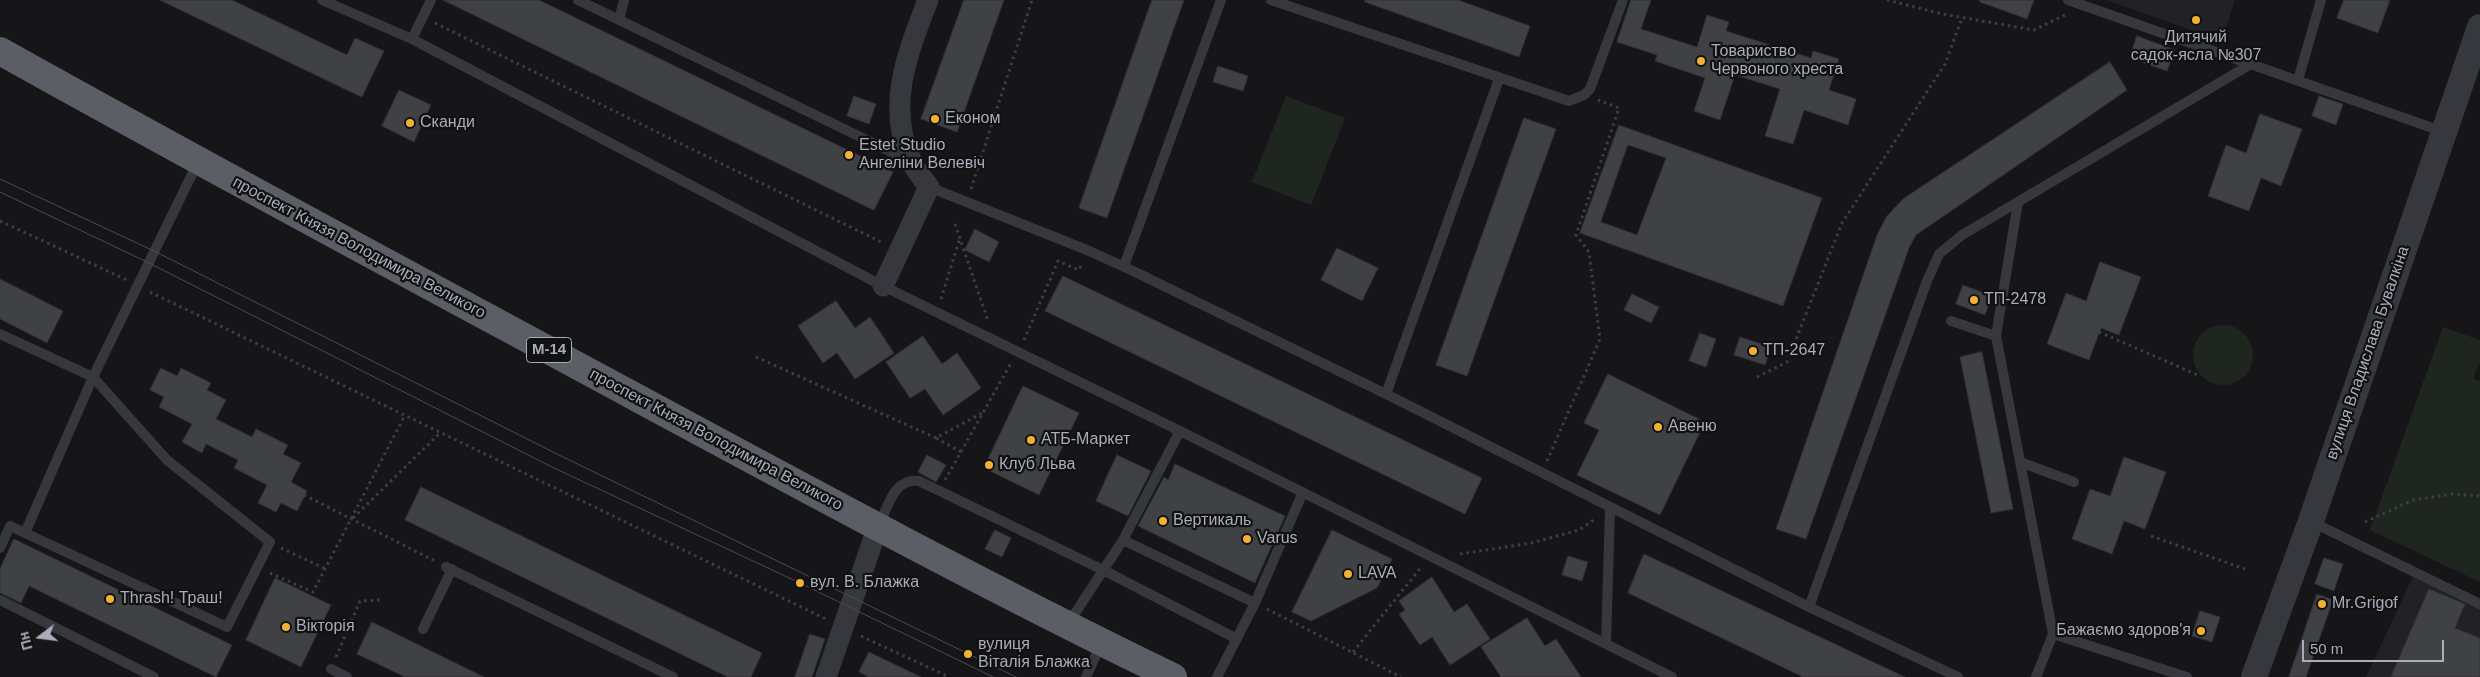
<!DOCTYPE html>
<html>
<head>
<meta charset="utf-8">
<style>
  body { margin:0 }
  #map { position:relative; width:2480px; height:677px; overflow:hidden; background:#161618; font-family:Arial,sans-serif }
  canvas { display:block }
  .north { position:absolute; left:15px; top:612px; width:50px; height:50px; -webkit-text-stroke:4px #111113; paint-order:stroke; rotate:255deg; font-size:14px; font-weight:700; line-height:20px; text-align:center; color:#a8adb8 }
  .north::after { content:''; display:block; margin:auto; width:18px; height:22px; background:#a8adb8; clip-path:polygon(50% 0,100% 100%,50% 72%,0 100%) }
  .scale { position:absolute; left:2302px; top:640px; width:142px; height:22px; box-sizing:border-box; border:2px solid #a8adb8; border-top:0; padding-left:6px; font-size:15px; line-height:18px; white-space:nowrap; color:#a8adb8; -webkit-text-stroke:4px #111113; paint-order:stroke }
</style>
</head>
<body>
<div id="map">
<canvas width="2480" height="677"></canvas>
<div class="north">Пн</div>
<div class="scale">50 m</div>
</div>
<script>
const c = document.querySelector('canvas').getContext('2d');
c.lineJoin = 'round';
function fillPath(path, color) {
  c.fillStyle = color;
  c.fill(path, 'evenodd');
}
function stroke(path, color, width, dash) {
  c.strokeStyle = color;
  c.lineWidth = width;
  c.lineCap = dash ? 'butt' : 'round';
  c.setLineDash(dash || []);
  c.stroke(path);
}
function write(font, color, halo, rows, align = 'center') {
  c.font = font + ' Arial,sans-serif';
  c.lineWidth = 4.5;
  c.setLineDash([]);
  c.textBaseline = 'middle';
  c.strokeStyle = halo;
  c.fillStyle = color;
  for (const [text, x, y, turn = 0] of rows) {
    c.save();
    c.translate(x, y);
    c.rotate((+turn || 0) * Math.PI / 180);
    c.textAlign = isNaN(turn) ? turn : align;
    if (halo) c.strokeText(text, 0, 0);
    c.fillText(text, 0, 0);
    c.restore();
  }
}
fillPath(new Path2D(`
  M2106 0H2235L2222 41Z
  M2416 570 2480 603V677H2366Z`), '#222225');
fillPath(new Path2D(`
  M1286 96 1345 118 1311 205 1252 182Z
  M2193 355a30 30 0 1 1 60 0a30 30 0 1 1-60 0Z
  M2443 327 2480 340V362L2473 378 2480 381V582L2370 530Z`), '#1e261f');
const building = new Path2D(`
  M160 0H232L347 55 355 38 384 51 362 97Z
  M443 0H539L893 172 874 210Z
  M964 0H1004L957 132 921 119Z
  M1152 0H1184L1107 218 1079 208Z
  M1365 0H1458L1530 26 1519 57 1365 2Z
  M1631 0H1651L1641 29 1697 47 1707 15 1729 22 1726 31 1811 58 1813 51 1839 59 1829 90 1856 99 1848 125 1804 110 1793 144 1765 136 1780 89 1735 75 1720 120 1694 111 1705 78 1655 61 1657 55 1617 42Z
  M1980 0H2034L2027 19 1980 2Z
  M2344 0H2390L2378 33 2337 18Z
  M2137 36 2175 50 2167 71 2130 58Z
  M2110 62 2127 90 1916 235 1909 248 1806 539 1776 529 1877 235 1887 216 1903 199Z
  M1218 66 1248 76 1243 91 1213 82Z
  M399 90 431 105 414 142 382 126Z
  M854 96 876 104 869 124 847 116Z
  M2319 96 2343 104 2336 125 2312 116Z
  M2260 114 2302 129 2281 186 2261 178 2249 211 2208 196 2226 145 2246 153Z
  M1524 118 1556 129 1467 376 1436 365Z
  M1619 125 1822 198 1783 306 1580 233ZM1628 145 1666 158 1637 235 1601 222Z
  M975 229 999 242 989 262 965 250Z
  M1337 248 1378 268 1362 301 1321 280Z
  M2100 262 2141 277 2119 335 2101 328 2089 360 2047 344 2066 293 2086 301Z
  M1063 276 1482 478 1465 514 1045 311Z
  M0 279 63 311 47 343 0 319Z
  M1963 285 1992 296 1985 315 1956 304Z
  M1632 294 1659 307 1651 323 1624 310Z
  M836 301 855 328 870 317 894 353 855 379 837 353 823 363 798 326Z
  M1700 333 1716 339 1706 367 1689 361Z
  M923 336 942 364 957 353 981 388 943 415 925 389 910 398 886 362Z
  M1740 337 1771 347 1765 365 1734 355Z
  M1982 352 2013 509 1991 513 1960 357Z
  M161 368 177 376 181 368 211 383 207 390 226 400 216 419 252 437 256 429 288 445 283 454 301 463 291 482 307 491 297 511 281 503 276 512 258 503 267 485 234 468 238 460 206 444 202 453 182 442 192 424 159 407 164 397 150 390Z
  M1608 374 1705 422 1660 515 1577 475 1599 430 1584 423Z
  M1023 386 1079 413 1039 495 984 468Z
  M927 455 946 465 936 482 918 472Z
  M1117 455 1151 471 1128 516 1096 501Z
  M2124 457 2166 472 2145 529 2124 521 2112 554 2072 539 2090 489 2110 496Z
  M1175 464 1285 516 1255 583 1138 526 1164 477 1168 480Z
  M421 487 762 653 751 677H728L405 520Z
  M995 530 1011 538 1002 557 985 549Z
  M1332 530 1392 559 1377 588 1311 621 1292 612Z
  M14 539 232 645 216 677 29 586 21 603 0 593V569Z
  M1644 554 1754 606 1905 677H1803L1628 593Z
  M1568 556 1588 562 1582 581 1562 575Z
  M2324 558 2343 564 2334 591 2315 584Z
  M1432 577 1454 612 1467 604 1490 639 1450 665 1432 637 1420 645 1399 614 1405 610 1399 601Z
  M275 578 331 605 301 667 246 640Z
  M2429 589 2465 604 2455 628 2480 638V677H2391Z
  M2317 594 2333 600 2306 677H2289Z
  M2200 611 2220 617 2212 642 2192 636Z
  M1527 618 1545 646 1556 639 1581 677H1501L1481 647Z
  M372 622 484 677H405L357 654Z
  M810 634 825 639 812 677H795Z
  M869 652 921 677H869L859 672Z`);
fillPath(building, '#404145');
stroke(building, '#303034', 1);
stroke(new Path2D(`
  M1887 0 1942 14 2034 30 2065 15
  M435 23 883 243
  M971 189 1032 0
  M0 221 127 280
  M955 224 988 321
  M150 292 826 619
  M941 299 960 238
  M2099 332 2200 376
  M1024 340 1058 261 1079 270 1082 263
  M756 357 936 438
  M1757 377 1787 362 1842 223 1945 64 1962 18
  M961 452 936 438 982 413
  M1547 461 1600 339 1589 252 1576 235 1619 108 1598 100
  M945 480 1011 363
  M304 495 435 561
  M353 518 441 432
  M2365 522 2413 500 2452 494 2480 496
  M2151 536 2245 569
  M281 548 326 569
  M1460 554 1531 543 1579 530 1595 519
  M270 573 313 592 405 415
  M1267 609 1401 677
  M861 636 949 677
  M1353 652 1422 566
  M336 657 360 601 381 600`), '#3d3f44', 3, [2.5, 4]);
stroke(new Path2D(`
  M322 0 412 39 883 286 1180 431 1672 677
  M578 0 910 161
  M1271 0 1569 101 1584 95 1590 89 1623 0
  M2068 0 2444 132
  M619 20 624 0
  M412 39 431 0
  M2298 80 2321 0
  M929 187 1087 250 1131 270 1386 394 1809 607 1958 677
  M2018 202 1996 336 2053 634 2036 677
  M1124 266 1221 0
  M1951 321 1996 336
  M0 334 93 377 167 460 270 542 227 627 10 526 0 548
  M1386 394 1499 79
  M2020 462 2074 482
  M2312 522 2480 604
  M879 525C888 507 894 477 919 481L1103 570 1237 639
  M25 533 93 377 198 162
  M1123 540 1255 603
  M446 567 673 677
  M0 600 154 677
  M1809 607 1927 281 1939 254 1962 235 2251 64
  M1068 624 1123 540 1180 431
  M423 629 452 569
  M2053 634 2187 677
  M1606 644 1610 508
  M331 669 347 677
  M1086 677 1101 644
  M1217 677 1255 603 1303 492`), '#37383d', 10);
stroke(new Path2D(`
  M883 286 929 187C923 179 916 171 912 162 885 107 908 52 928 0
  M826 677 878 526`), '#37383d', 21);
stroke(new Path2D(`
  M2254 677 2311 521 2480 27`), '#37383d', 26);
stroke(new Path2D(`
  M0 51C200 163 402 271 604 380 793 482 981 584 1173 677`), '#5b5e65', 28);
stroke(new Path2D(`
  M0 179 154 251 557 454 1016 677
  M0 192 149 263 554 468 800 583 993 677`), '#4a4c52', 1);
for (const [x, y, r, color] of [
  [2196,20,5,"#f2b134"],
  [1701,61,5,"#f2b134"],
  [935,119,5,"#f2b134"],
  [410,123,5,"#f2b134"],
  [849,155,5,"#f2b134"],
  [1974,300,5,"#f2b134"],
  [1753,351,5,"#f2b134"],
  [1658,427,5,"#f2b134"],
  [1031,440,5,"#f2b134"],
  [989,465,5,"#f2b134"],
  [1163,521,5,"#f2b134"],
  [1247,539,5,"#f2b134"],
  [1348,574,5,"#f2b134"],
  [800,583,5,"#f2b134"],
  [110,599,5,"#f2b134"],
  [2322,604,5,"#f2b134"],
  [286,627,5,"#f2b134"],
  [2201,631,5,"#f2b134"],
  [968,654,5,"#f2b134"]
]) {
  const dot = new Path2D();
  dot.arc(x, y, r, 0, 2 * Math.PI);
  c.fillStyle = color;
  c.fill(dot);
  stroke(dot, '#111113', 2);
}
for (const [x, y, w] of [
  [549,350,45]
]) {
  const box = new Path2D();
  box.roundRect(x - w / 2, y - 12.5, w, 25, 4);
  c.fillStyle = '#111113';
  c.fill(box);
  stroke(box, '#a8adb8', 1);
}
write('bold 15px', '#a8adb8', null, [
  ["М-14",549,350]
]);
write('16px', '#a8adb8', '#111113', [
  ["Дитячий",2196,38,"center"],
  ["садок-ясла №307",2196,56,"center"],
  ["Товариство",1711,52],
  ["Червоного хреста",1711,70],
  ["Економ",945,119],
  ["Сканди",420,123],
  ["Estet Studio",859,146],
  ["Ангеліни Велевіч",859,164],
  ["ТП-2478",1984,300],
  ["ТП-2647",1763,351],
  ["Авеню",1668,427],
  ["АТБ-Маркет",1041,440],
  ["Клуб Льва",999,465],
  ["Вертикаль",1173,521],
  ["Varus",1257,539],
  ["LAVA",1358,574],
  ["вул. В. Блажка",810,583],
  ["Thrash! Траш!",120,599],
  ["Mr.Grigof",2332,604],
  ["Вікторія",296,627],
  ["Бажаємо здоров'я",2191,631,"right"],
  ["вулиця",978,645],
  ["Віталія Блажка",978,663]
], 'left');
write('16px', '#a8adb8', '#111113', [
  ["проспект Князя Володимира Великого",359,248,28],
  ["вулиця Владислава Бувалкіна",2368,353,-71],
  ["проспект Князя Володимира Великого",716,440,28]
]);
</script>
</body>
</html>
